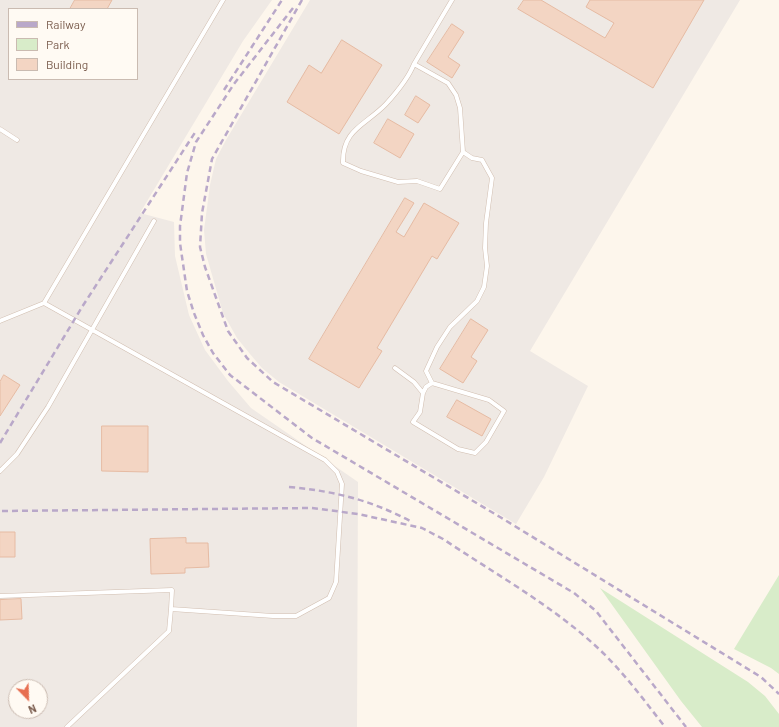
<!DOCTYPE html>
<html>
<head>
<meta charset="utf-8">
<style>
  body { margin:0 }
  #map { position:relative; width:779px; height:727px; overflow:hidden; background:#fdf6ec; font-family:Barlow,sans-serif }
  canvas { display:block }
  .legend { position:absolute; left:8px; top:8px; width:130px; height:72px; box-sizing:border-box; background:#fffaf3; border:1px solid #cabbb1; margin:0; padding:5px 7px; list-style:none; font-size:12px; color:#7a5c4d }
  .legend li { display:flex; align-items:center; gap:8px; height:20px }
  .legend b { width:20px; border:1px solid #cabbb1 }
  .north { position:absolute; left:8px; top:679px; width:40px; height:40px; box-sizing:border-box; background:#fffaf3; border:1px solid #cabbb1; border-radius:50%; rotate:157deg; font-size:11px; font-weight:700; line-height:16px; text-align:center; color:#7a5c4d }
  .north::after { content:''; display:block; margin:auto; width:14px; height:18px; background:#e76f51; clip-path:polygon(50% 0,100% 100%,50% 72%,0 100%) }
</style>
</head>
<body>
<div id="map">
<canvas width="779" height="727"></canvas>
<ul class="legend">
<li><b style="height:5px;background:#b9a8c9"></b>Railway</li>
<li><b style="height:11px;background:#d8ecc9"></b>Park</li>
<li><b style="height:11px;background:#f3d5c3"></b>Building</li>
</ul>
<div class="north">N</div>
</div>
<script>
const c = document.querySelector('canvas').getContext('2d');
c.lineJoin = 'round';
function fillPath(path, color) {
  c.fillStyle = color;
  c.fill(path, 'evenodd');
}
function stroke(path, color, width, dash) {
  c.strokeStyle = color;
  c.lineWidth = width;
  c.lineCap = dash ? 'butt' : 'round';
  c.setLineDash(dash || []);
  c.stroke(path);
}
fillPath(new Path2D(`
  M0 0H272L243 41 140 213 174 222 175 256 189 315 205 350 228 381 251 408 358 482 357 727H0ZM9 9H137V79H9ZM16 687H40V711H16Z
  M310 0H740L530 351 588 386 544 477 516 524 279 382 262 368 250 354 237 338 223 313 206 254 204 230 210 185 216 159 226 140Z`), '#efe9e4');
fillPath(new Path2D(`
  M779 575V674L771 668 734 649Z
  M600 588 748 682 765 696 779 714V727H702L681 701Z`), '#d8ecc9');
const building = new Path2D(`
  M75 0H112L107 9H70Z
  M524 0H541L605 38 614 23 586 7 590 0H704L653 88 518 9Z
  M452 24 464 32 448 57 460 65 452 78 427 62Z
  M342 40 382 65 339 134 287 102 309 65 321 73Z
  M416 96 430 105 418 123 405 115Z
  M388 119 414 134 400 158 374 143Z
  M405 198 414 203 396 232 404 237 424 203 459 223 437 259 432 256 377 348 382 351 359 388 309 359Z
  M471 319 488 330 471 357 477 361 463 383 440 369Z
  M4 375 20 385 0 416V382Z
  M457 400 491 419 482 436 447 417Z
  M102 426H148V472L102 471Z
  M0 532H15V557H0Z
  M186 538V543H208L209 567 185 568V573L151 574 150 539Z
  M21 599 22 619 0 620V600Z`);
fillPath(building, '#f3d5c3');
stroke(building, '#e6bba3', 1);
const service = new Path2D(`
  M414 64C408 79 397 92 386 104 366 125 342 129 343 163L361 171 398 182 417 181 440 189 463 152 460 108 456 95 448 83 414 64 452 0
  M0 129 17 140
  M44 303 223 0
  M0 321 44 303 325 460 337 472 342 484 336 582 329 598 296 616H273L171 609 172 590 0 596
  M395 368 414 382 423 393 420 412 413 422 458 449 475 453 486 442 504 411 489 400 432 383 426 371 437 347 450 327 477 301 484 287 487 266 485 248 486 223 492 178 482 160 472 158 463 152
  M423 393 426 387 432 383
  M0 471 17 454 48 407 154 221
  M67 727 169 631 171 609`);
stroke(service, '#d1beb0', 5);
stroke(service, '#fff', 4);
stroke(new Path2D(`
  M302 0 212 159 202 213 200 247 205 267 228 331 247 358 273 382 500 517 761 677 779 694
  M293 8 234 84 196 142 187 173 180 226V243L187 291 194 313 203 335 213 353 230 375 312 438 574 593 596 611 686 727
  M224 90 282 0
  M0 443 82 307 196 131
  M289 487C334 491 371 500 412 522
  M2 511 312 508 358 514 422 528 443 539C494 573 556 608 600 650 624 673 644 700 665 727`), '#b9a8c9', 2.5, [6, 4]);
</script>
</body>
</html>
